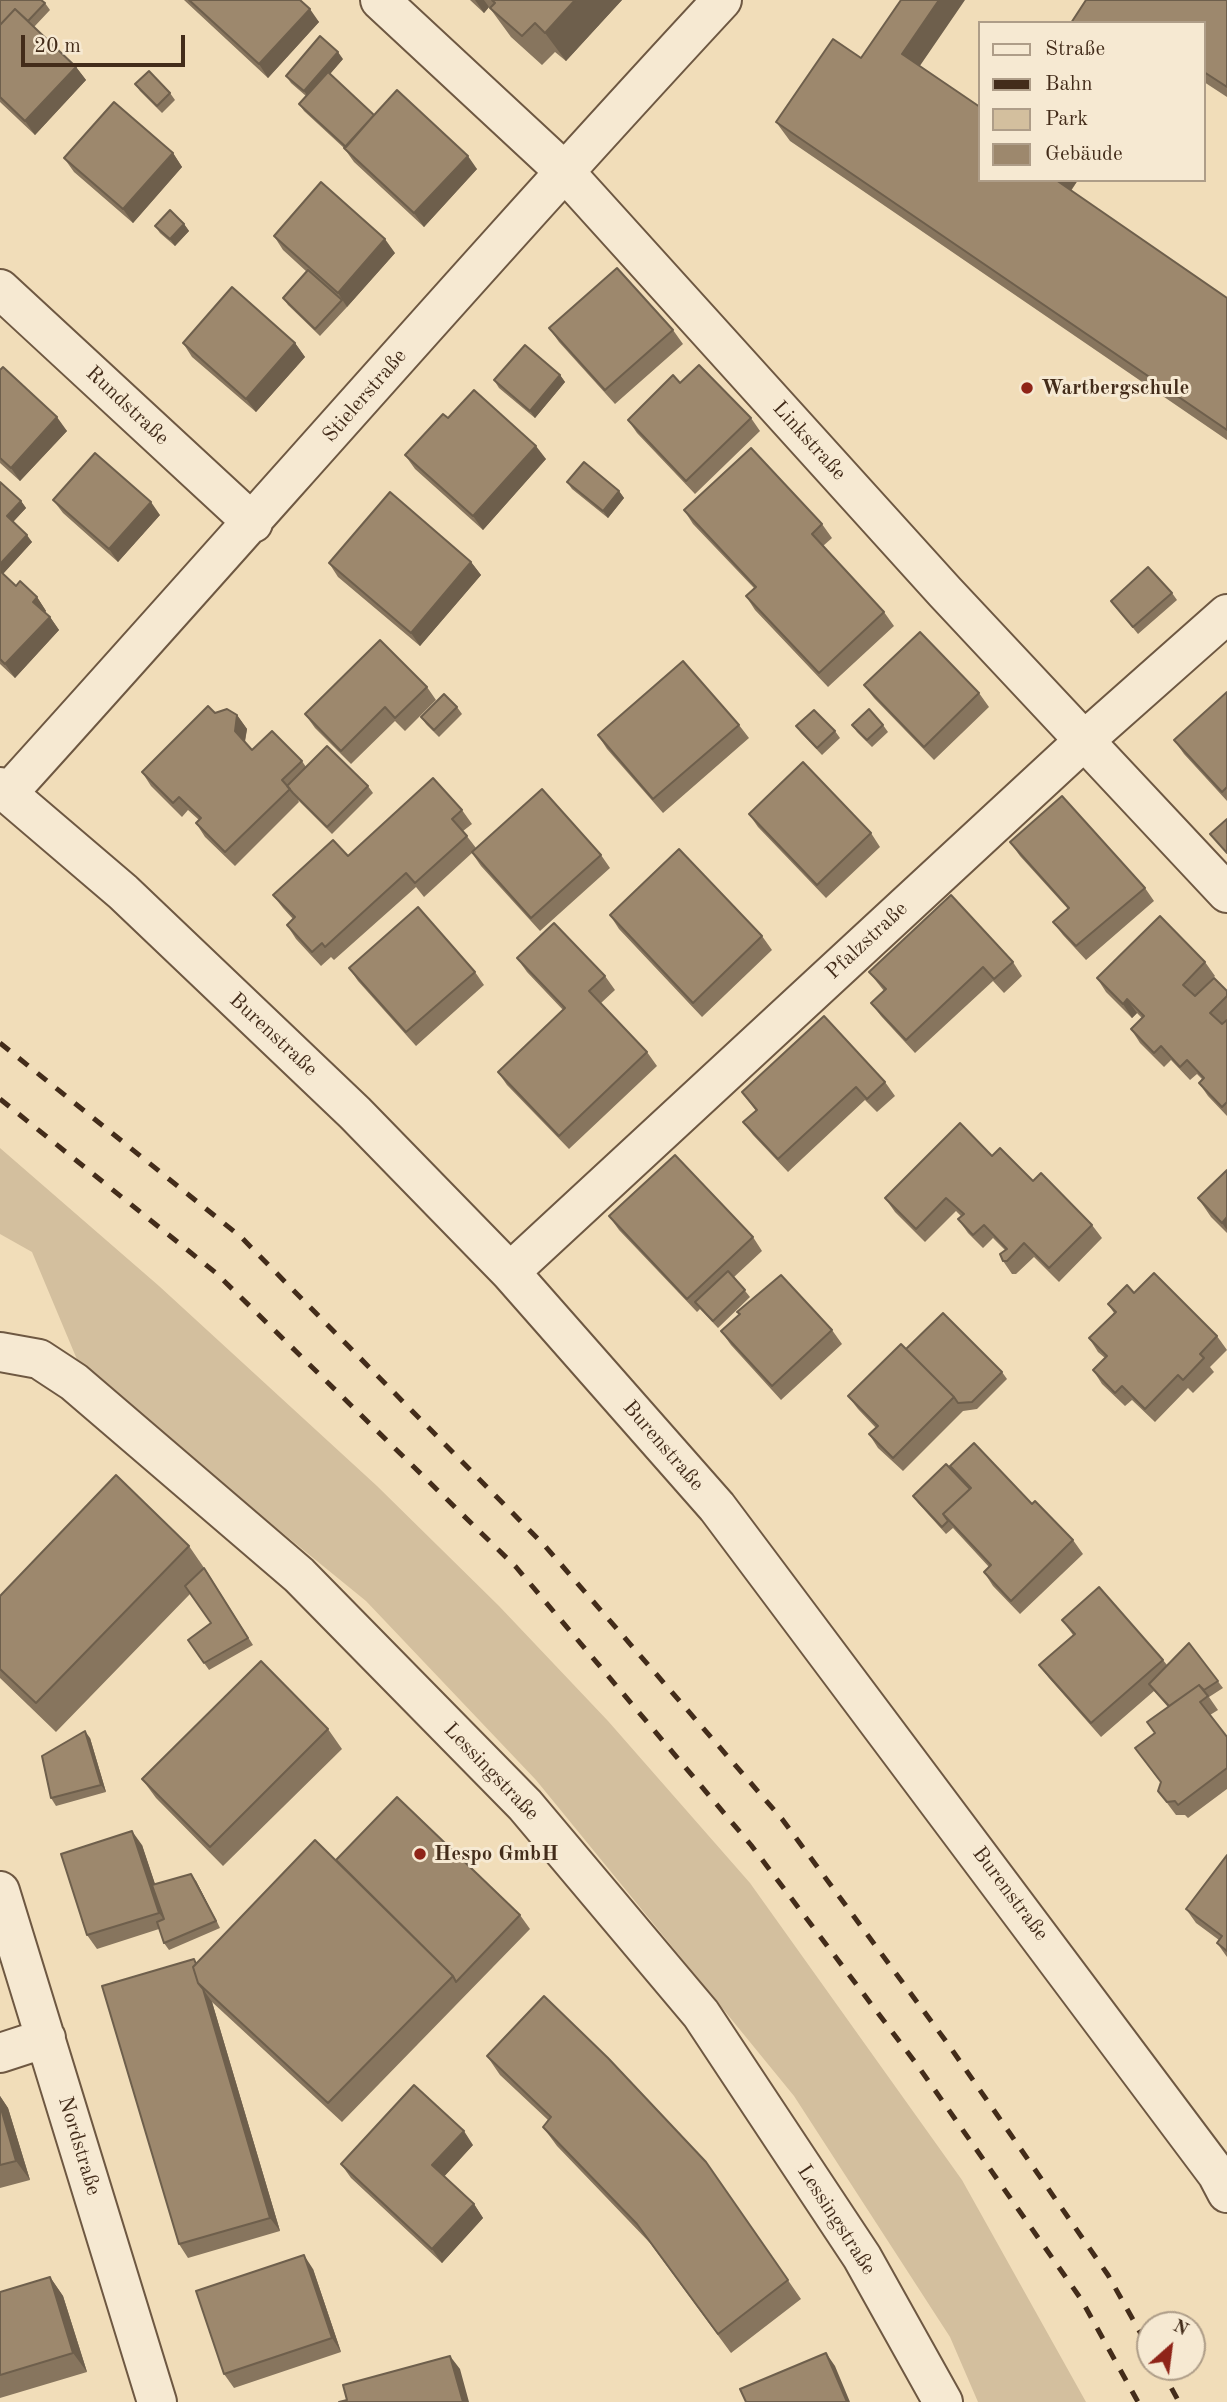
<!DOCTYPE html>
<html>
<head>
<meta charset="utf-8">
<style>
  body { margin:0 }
  #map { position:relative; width:1227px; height:2402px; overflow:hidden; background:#f1ddb9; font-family:"Old Standard TT",serif }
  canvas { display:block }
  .legend { position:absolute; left:978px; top:21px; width:228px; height:161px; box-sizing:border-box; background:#f6e9d2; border:2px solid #ae9d88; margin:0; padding:9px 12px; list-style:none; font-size:21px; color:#432c1a }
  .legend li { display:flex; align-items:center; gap:14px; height:35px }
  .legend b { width:35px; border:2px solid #ae9d88 }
  .north { position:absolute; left:1136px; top:2311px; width:70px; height:70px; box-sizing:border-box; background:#f6e9d2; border:2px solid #ae9d88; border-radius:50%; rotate:28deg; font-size:19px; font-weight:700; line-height:28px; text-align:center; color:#432c1a }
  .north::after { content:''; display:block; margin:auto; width:24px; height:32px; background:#8f2418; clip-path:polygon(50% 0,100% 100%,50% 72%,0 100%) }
  .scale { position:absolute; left:21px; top:35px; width:164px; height:32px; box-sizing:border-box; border:4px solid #432c1a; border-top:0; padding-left:9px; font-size:21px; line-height:24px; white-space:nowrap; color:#432c1a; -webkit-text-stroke:5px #f6e9d2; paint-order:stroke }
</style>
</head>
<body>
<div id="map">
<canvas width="1227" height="2402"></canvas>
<ul class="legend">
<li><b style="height:9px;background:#f6e9d2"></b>Straße</li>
<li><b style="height:9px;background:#432c1a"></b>Bahn</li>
<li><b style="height:19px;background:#d3bf9e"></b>Park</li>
<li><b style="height:19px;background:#9d886d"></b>Gebäude</li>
</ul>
<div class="north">N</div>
<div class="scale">20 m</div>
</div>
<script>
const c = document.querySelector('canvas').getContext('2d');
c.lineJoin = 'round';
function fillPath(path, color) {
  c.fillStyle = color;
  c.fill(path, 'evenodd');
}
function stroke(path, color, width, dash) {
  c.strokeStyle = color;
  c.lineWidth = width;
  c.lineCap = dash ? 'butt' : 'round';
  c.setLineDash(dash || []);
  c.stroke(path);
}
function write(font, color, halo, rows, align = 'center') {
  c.font = font + ' "Old Standard TT",serif';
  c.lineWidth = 6;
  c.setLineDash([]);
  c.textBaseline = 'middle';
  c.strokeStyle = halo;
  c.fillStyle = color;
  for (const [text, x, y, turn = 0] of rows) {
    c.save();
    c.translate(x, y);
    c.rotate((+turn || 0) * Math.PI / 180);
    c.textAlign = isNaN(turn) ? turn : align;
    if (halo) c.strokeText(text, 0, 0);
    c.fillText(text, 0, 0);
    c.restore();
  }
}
fillPath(new Path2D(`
  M0 1148 159 1286 377 1486 499 1606 608 1721 750 1883 962 2180 1086 2402H978L950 2337 794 2096 536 1780 366 1601 81 1369 32 1252 0 1234Z`), '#d3bf9e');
const minor = new Path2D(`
  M380 0 564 171 945 592 1227 893
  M0 289 253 523
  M0 787 123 892 355 1113 510 1272 717 1507 1217 2174 1227 2193
  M8 793C247 529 480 261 722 0
  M510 1272 1086 739 1227 614
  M0 1352 39 1359 74 1382 299 1575 525 1805 701 2014 862 2257 943 2402
  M0 1891 157 2402
  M0 2053 46 2038`);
stroke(minor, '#6e5842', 42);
stroke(minor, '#f6e9d2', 38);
stroke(new Path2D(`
  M0 1043 241 1237 545 1546 782 1819 948 2044 1108 2275 1150 2350
  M0 1099 216 1273 516 1567 751 1845 918 2066 1081 2299 1138 2402
  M1160 2367 1179 2402`), '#432c1a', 5, [12, 12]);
fillPath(new Path2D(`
  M0 0 45 3 50 10 34 27 76 67 86 80 35 135 0 102Z
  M184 0H300L319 22 268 78Z
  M470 0H622L566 61 555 52 542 65 511 37 489 7 484 13Z
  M1227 0V97L1204 82V23Z
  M861 58 920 66 980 180H1078L1071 191 1227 298V440L790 141 776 122Z
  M343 59 330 74 374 115 477 169 424 227 354 162 344 148 304 111 299 104 306 96 291 83 286 76Z
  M135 84 170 93 175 100 162 113 140 91Z
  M173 153 182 167 133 223 74 172 64 158Z
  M184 224 189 231 175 246 160 233 155 226Z
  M274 236 395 253 347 307 320 336 288 305 283 298 307 272 283 250Z
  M549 328 673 330 683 344 615 404 559 342Z
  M183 343H295L305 357 256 412 192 357Z
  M0 370 67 431 20 481 0 463Z
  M560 375 565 382 535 418 499 388 494 380Z
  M448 418 546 459 483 530 415 469 405 455Z
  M751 418 760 431 695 494 637 433 628 420Z
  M0 482 21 501 26 508 13 522 32 542 3 574 16 586 37 597 46 611 45 612 50 617 59 630 15 678 0 664Z
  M567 482 619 491 624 498 608 518 572 489Z
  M53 500 160 515 118 562 63 513Z
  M684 510 822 524 832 538 823 546 884 612 894 626 828 687 755 610 746 596 754 588 693 524Z
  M471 562 481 575 420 646 338 577 329 563Z
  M1172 593 1177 600 1138 634 1111 601Z
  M864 685 979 693 989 707 934 760 874 698Z
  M427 687 436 700 405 731 395 721 351 764 315 728 305 714Z
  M1227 692V801L1184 754 1174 740Z
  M457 707 462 714 439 737 426 724 421 717Z
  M215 713 237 715 247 729 245 742 252 750 302 761 306 767 368 786 373 793 332 834 298 800 299 802 235 866 205 837 196 823 199 820 188 810 182 817 151 786 142 772Z
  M739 725 749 738 663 813 607 749 598 735Z
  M852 725H883L888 732 872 747 857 732Z
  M796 726 835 731 840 738 822 755 801 733Z
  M462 810 472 824 463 831 476 848 601 855 610 868 540 931 481 866 472 853 424 897 416 887 334 960 331 957 321 966 296 939 287 925 293 919 283 908 273 895 348 856Z
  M749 814 871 833 880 847 826 898 758 827Z
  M1010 842 1145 888 1154 901 1086 960 1063 935 1053 922 1068 909 1020 856Z
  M610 915 762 936 772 950 702 1017 619 929Z
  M517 958 605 976 615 990 601 1003 647 1052 657 1066 569 1149 507 1085 498 1072 563 1010 527 972Z
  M1013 962 1022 976 1004 993 993 981 915 1053 881 1016 871 1003 884 991 869 972Z
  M1205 962 1215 976 1195 996 1227 991V1116L1208 1096 1199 1083 1202 1079 1197 1074 1190 1080 1171 1060 1164 1067 1140 1043 1131 1029 1142 1018 1137 1013 1132 1018 1106 992 1097 978Z
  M349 968 475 972 484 985 416 1046 358 981Z
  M885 1082 895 1096 877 1112 865 1100 788 1172 753 1135 743 1122 756 1111 742 1092Z
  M992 1156 1033 1181 1092 1225 1102 1238 1059 1282 1034 1257 1016 1274H1012L1003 1261 1005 1250 993 1238 983 1248 968 1233 958 1219 961 1216 956 1211 925 1242 895 1212 885 1198Z
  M1227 1170V1233L1211 1217 1198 1198Z
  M609 1216 753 1237 762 1251 734 1277 750 1297 718 1328 700 1309 697 1312 619 1230Z
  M1134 1293 1217 1336 1227 1350 1210 1367 1214 1372 1193 1393 1188 1388 1155 1422 1132 1400 1125 1406 1102 1384 1093 1370 1105 1358 1098 1352 1089 1338 1114 1313 1108 1304Z
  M737 1312 832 1330 842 1344 781 1400 731 1345 721 1331 739 1315Z
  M906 1349 1002 1372 1007 1379 977 1409 963 1411 903 1471 878 1448 869 1434 876 1428 858 1409 848 1396Z
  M950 1466 1032 1504 1073 1540 1083 1554 1020 1614 993 1586 984 1572 989 1567 953 1528 946 1534 918 1503 913 1496 954 1472Z
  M189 1546 209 1575 253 1645 209 1670 188 1640 211 1623 190 1594 56 1732 0 1678V1596Z
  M1062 1620 1163 1660 1167 1665 1189 1643 1223 1688 1209 1697 1218 1710 1210 1715 1227 1737V1789L1188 1818 1185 1815H1176L1158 1791 1161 1783 1135 1748 1155 1733 1168 1707 1154 1691 1101 1737 1049 1678 1039 1665 1073 1635Z
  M328 1729 342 1749 223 1866 156 1798 142 1779Z
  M90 1738 106 1792 56 1806 51 1798Z
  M142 1845 155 1884 196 1881 220 1928 169 1950 164 1943 159 1929 97 1949 87 1935Z
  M1227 1855V1957L1217 1943 1219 1940 1196 1923 1186 1909Z
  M336 1860 520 1915 530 1929 342 2122 212 2002 280 2231 188 2258 179 2244 194 1959 197 1963Z
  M487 2056 706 2162 801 2299 731 2353 650 2243 557 2146 543 2127 548 2120 500 2075Z
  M0 2096 8 2108 30 2180 0 2188Z
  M473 2145 444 2176 474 2204 483 2218 442 2263 351 2178 341 2164Z
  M313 2269 341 2352 234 2388 224 2374Z
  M50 2277 63 2296 87 2372 0 2398V2292Z`), '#87755e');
fillPath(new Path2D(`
  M475 0H484L489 7 484 13Z
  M575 0H622L566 61 545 33Z
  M939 0H965L915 73 902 54Z
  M310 9 319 22 268 78 259 64Z
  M338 52 343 59 309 98 304 91Z
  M76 67 86 80 35 135 25 121Z
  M173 153 182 167 133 223 123 209Z
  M468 156 477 169 424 227 414 213Z
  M1054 180H1078L1066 197Z
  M184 224 189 231 175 246 170 239Z
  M385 239 395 253 347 307 338 293Z
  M295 343 305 357 256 412 246 399Z
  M560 375 565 382 535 418 530 411Z
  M57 417 67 431 20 481 11 468Z
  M536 446 546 459 483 530 473 516Z
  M619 491 624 498 608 518 603 511Z
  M21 501 26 508 12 523 7 516Z
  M151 502 160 515 118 562 109 549Z
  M27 535 32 542 0 577V564Z
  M471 562 481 575 420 646 411 633Z
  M37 597 46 611 43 615 33 602Z
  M50 617 59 630 15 678 5 664Z
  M237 715 247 729 244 745 235 731Z
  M1127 999 1137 1013 1132 1018 1123 1004Z
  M1227 1217V1230L1222 1223Z
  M85 1731 90 1738 106 1792 101 1785Z
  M132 1831 142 1845 169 1926 159 1913Z
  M191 1874 196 1881 220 1928 216 1921Z
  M203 1989 212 2002 280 2231 270 2218Z
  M0 2096 8 2108 30 2180 16 2161 0 2105Z
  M464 2131 473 2145 442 2179 432 2165Z
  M474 2204 483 2218 442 2263 432 2249Z
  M304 2255 313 2269 341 2352 332 2338Z
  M50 2277 63 2296 87 2372 73 2353Z
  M826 2353 835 2366 850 2402H847Z
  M450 2356 460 2369 469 2402H463Z`), '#6e5f4c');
const building = new Path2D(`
  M0 0H41L45 3 28 21 15 9 0 25Z
  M189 0H300L310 9 259 64Z
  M492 0H575L545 33 535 23 522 36 490 8 495 3Z
  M901 0H939L902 54 980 107V180H1056L1227 298V430L776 122 833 39 861 58Z
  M1086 0H1227V87L1204 72V23H1071Z
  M15 9 76 67 25 121 0 97V25Z
  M320 36 338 52 304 91 286 76Z
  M149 71 170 93 157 106 135 84Z
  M328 72 374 115 346 147 299 104Z
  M397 90 468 156 414 213 344 148Z
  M114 102 173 153 123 209 64 158Z
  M321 182 385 239 338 293 274 236Z
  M170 210 184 224 170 239 155 226Z
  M617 268 673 330 605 390 549 328Z
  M308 270 342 300 315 329 283 298Z
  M232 287 295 343 246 399 183 343Z
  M525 345 560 375 530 411 494 380Z
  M699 365 751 418 686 481 628 420 673 375 680 383Z
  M3 367 57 417 11 468 0 458V370Z
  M474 390 536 446 473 516 405 455 443 414 448 418Z
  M751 448 822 524 812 534 884 612 819 673 746 596 756 587 684 510Z
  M95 453 151 502 109 549 53 500Z
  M584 462 619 491 603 511 567 482Z
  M0 482 21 501 7 516 27 535 0 564Z
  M390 492 471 562 411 633 329 563Z
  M1148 567 1172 593 1133 627 1111 601Z
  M0 571 16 586 20 581 37 597 33 602 50 617 5 664 0 659Z
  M920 632 979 693 924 747 864 685Z
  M380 640 427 687 395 718 385 707 341 751 305 714Z
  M683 661 739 725 653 799 598 735Z
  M1227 692V787L1222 792 1174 740Z
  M444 694 457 707 434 730 421 717Z
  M208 706 215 713 227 709 237 715 235 731 252 750 272 731 302 761 282 780 290 789 225 852 196 823 201 818 179 797 173 803 142 772Z
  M869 709 883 725 867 740 852 725Z
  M814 710 835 731 817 748 796 726Z
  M327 746 368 786 327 827 293 793 287 786Z
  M803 762 871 833 817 885 749 814Z
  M433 778 462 810 452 819 467 836 415 883 406 873 325 947 322 943 312 952 287 925 295 917 273 895 333 840 348 856Z
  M542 789 601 855 531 918 472 852Z
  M1062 796 1145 888 1076 946 1053 922 1069 908 1010 842Z
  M1227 819V853L1210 834Z
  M679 849 762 936 693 1003 610 915Z
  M951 895 1013 962 994 979 983 967 906 1040 871 1003 886 989 869 972Z
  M418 907 475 972 406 1032 349 968Z
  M1160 916 1205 962 1183 985 1195 996 1214 978 1227 991V996L1210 1013 1222 1024 1227 1020V1102L1222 1107 1199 1083 1204 1078 1187 1060 1180 1067 1161 1046 1154 1053 1131 1029 1144 1016 1127 999 1123 1004 1097 978Z
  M554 923 605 976 589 991 647 1052 559 1136 498 1072 565 1008 517 958Z
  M824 1016 885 1082 867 1099 856 1087 778 1159 743 1122 757 1110 742 1092Z
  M960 1123 992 1156 1000 1148 1033 1181 1041 1173 1092 1225 1049 1268 1024 1243 1007 1261H1003L1000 1254 1007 1249 984 1225 973 1235 958 1219 964 1214 946 1198 916 1229 885 1198Z
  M675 1155 753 1237 687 1299 609 1216Z
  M1227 1170V1217L1222 1223 1198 1198Z
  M728 1271 745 1290 713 1321 695 1302Z
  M1154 1273 1217 1336 1200 1354 1204 1358 1183 1380 1178 1375 1145 1409 1122 1386 1115 1393 1093 1370 1107 1356 1089 1338 1116 1312 1108 1304 1127 1285 1134 1293Z
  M781 1275 832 1330 772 1386 721 1331 740 1314 737 1312Z
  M943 1313 1002 1372 972 1402 958 1403 954 1397 906 1349Z
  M901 1344 954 1397 893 1458 869 1434 878 1426 848 1396Z
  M974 1443 1032 1504 1035 1501 1073 1540 1011 1601 984 1572 991 1565 943 1514 971 1488 950 1466Z
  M946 1464 970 1489 943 1514 948 1521 942 1527 913 1496Z
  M116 1475 189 1546 36 1703 0 1669V1596Z
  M204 1568 248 1638 204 1663 188 1640 211 1623 185 1586Z
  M1099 1587 1163 1660 1091 1723 1039 1665 1075 1634 1062 1620Z
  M1189 1643 1218 1681 1204 1690 1199 1685 1169 1706 1149 1684Z
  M261 1661 328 1729 210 1847 142 1779Z
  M1199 1685 1208 1696 1200 1702 1227 1737V1768L1178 1805 1175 1801 1167 1802 1158 1791 1161 1782 1135 1748 1155 1733 1147 1722Z
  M85 1731 101 1785 51 1798 42 1756Z
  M397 1797 520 1915 456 1982 453 1976 336 1860Z
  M132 1831 159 1913 87 1935 61 1854Z
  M315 1840 453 1976 328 2103 198 1983 193 1967Z
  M1227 1855V1951L1217 1943 1222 1936 1186 1909Z
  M191 1874 216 1921 164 1943 157 1922 164 1919 152 1885Z
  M194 1959 196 1964 193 1967 198 1983 203 1989 270 2218 179 2244 102 1986Z
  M544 1996 608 2058 706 2162 788 2280 718 2334 637 2224 543 2127 551 2117 487 2056Z
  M414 2085 464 2131 432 2165 474 2204 432 2249 341 2164Z
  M0 2105 16 2161 0 2165Z
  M304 2255 332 2338 224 2374 196 2291Z
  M50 2277 73 2353 0 2375V2292Z
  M826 2353 847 2402H746L740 2389Z
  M450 2356 463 2402H339L347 2400 343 2385Z`);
fillPath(building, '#9d886d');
stroke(building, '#6e5f4c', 2);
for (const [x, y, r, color] of [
  [1027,388,7,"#8f2418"],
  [420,1854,7,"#8f2418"]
]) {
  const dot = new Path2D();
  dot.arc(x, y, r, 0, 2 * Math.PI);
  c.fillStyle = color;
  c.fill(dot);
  stroke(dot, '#f6e9d2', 2.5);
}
write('bold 21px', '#432c1a', '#f6e9d2', [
  ["Wartbergschule",1041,388],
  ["Hespo GmbH",434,1854]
], 'left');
write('21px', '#432c1a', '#f6e9d2', [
  ["Stielerstraße",365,396,-49],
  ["Rundstraße",127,406,43],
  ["Linkstraße",809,441,48],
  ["Pfalzstraße",867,941,-43],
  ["Burenstraße",273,1035,43],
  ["Burenstraße",663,1446,49],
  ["Lessingstraße",491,1772,46],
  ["Burenstraße",1010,1894,53],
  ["Nordstraße",79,2146,73],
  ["Lessingstraße",836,2220,57]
]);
</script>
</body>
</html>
